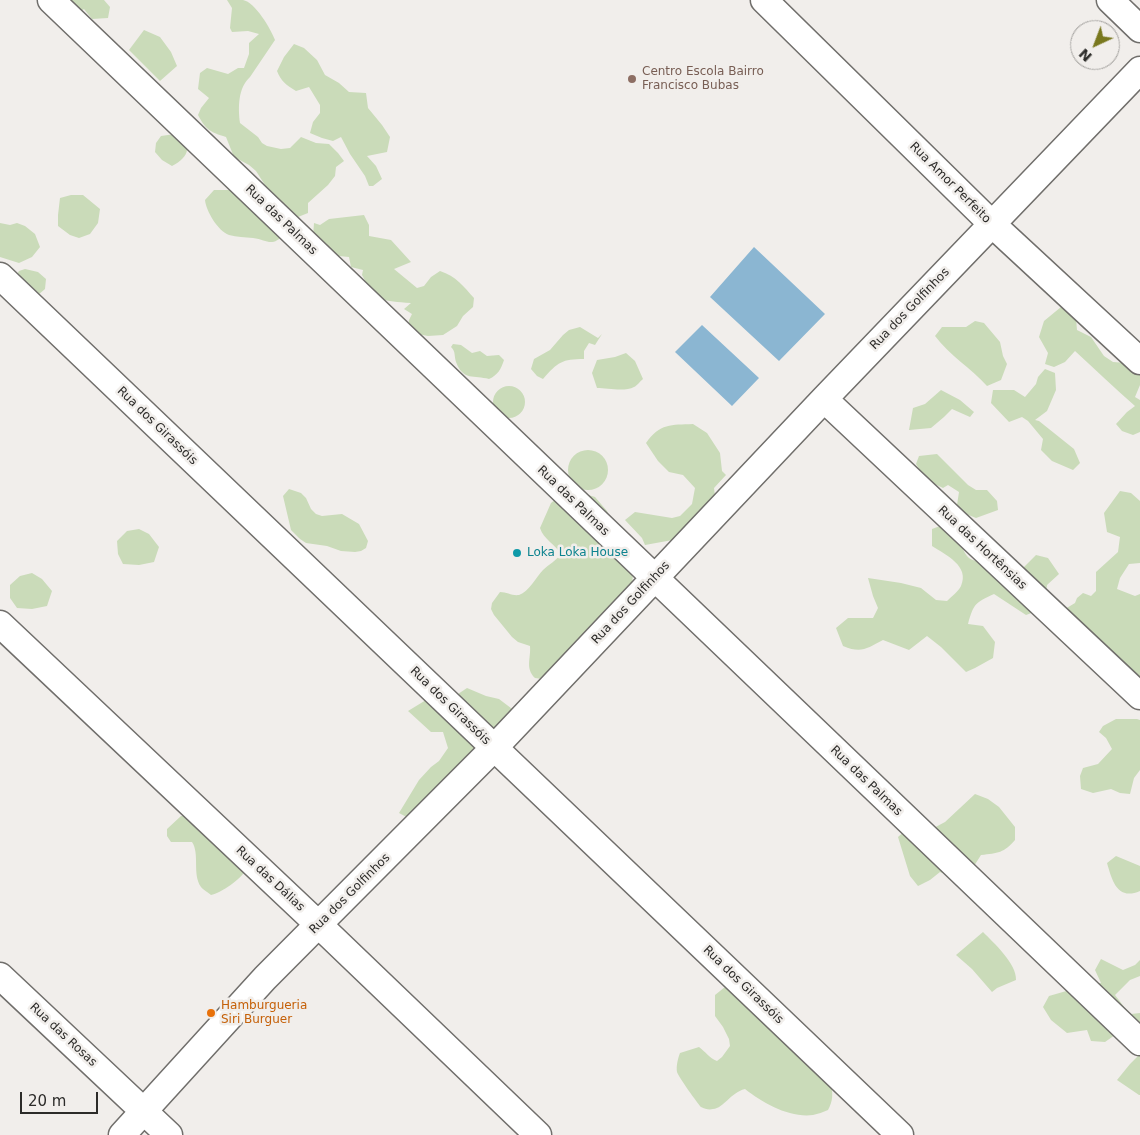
<!DOCTYPE html>
<html>
<head>
<meta charset="utf-8">
<style>
  body { margin:0 }
  #map { position:relative; width:1140px; height:1135px; overflow:hidden; background:#f1eeeb; font-family:"DejaVu Sans",sans-serif }
  canvas { display:block }
  .north { position:absolute; left:1070px; top:20px; width:50px; height:50px; box-sizing:border-box; background:#f1eeeb; border:1px solid #a2a09d; border-radius:50%; rotate:223deg; font-size:14px; font-weight:700; line-height:20px; text-align:center; color:#2c2b29 }
  .north::after { content:''; display:block; margin:auto; width:18px; height:22px; background:#79781e; clip-path:polygon(50% 0,100% 100%,50% 72%,0 100%) }
  .scale { position:absolute; left:20px; top:1092px; width:78px; height:22px; box-sizing:border-box; border:2px solid #2c2b29; border-top:0; padding-left:6px; font-size:15px; line-height:18px; white-space:nowrap; color:#2c2b29; -webkit-text-stroke:4px #f1eeeb; paint-order:stroke }
</style>
</head>
<body>
<div id="map">
<canvas width="1140" height="1135"></canvas>
<div class="north">N</div>
<div class="scale">20 m</div>
</div>
<script>
const c = document.querySelector('canvas').getContext('2d');
c.lineJoin = 'round';
function fillPath(path, color) {
  c.fillStyle = color;
  c.fill(path, 'evenodd');
}
function stroke(path, color, width, dash) {
  c.strokeStyle = color;
  c.lineWidth = width;
  c.lineCap = dash ? 'butt' : 'round';
  c.setLineDash(dash || []);
  c.stroke(path);
}
function write(font, color, halo, rows, align = 'center') {
  c.font = font + ' "DejaVu Sans",sans-serif';
  c.lineWidth = 5;
  c.setLineDash([]);
  c.textBaseline = 'middle';
  c.strokeStyle = halo;
  c.fillStyle = color;
  for (const [text, x, y, turn = 0] of rows) {
    c.save();
    c.translate(x, y);
    c.rotate((+turn || 0) * Math.PI / 180);
    c.textAlign = isNaN(turn) ? turn : align;
    if (halo) c.strokeText(text, 0, 0);
    c.fillText(text, 0, 0);
    c.restore();
  }
}
fillPath(new Path2D(`
  M68 0H104L110 7 108 18 92 19 84 9 77 14Z
  M227 0C232 0 238 0 243 0 255 2 271 29 275 40L250 77C238 88 238 107 240 123L258 137 262 143 267 146 281 149 290 148 301 137 316 143 329 144 338 153 344 161 336 167 335 176 328 185 308 203V213L298 217 265 185 256 171 249 165 234 157 226 137C210 132 206 130 198 115L201 108 209 98 198 89 200 73 207 68 228 74 238 68H244L249 54V43L259 34 248 31 232 32 230 28 232 8Z
  M144 30 160 37 171 52 177 66 160 81 129 50Z
  M294 44 304 48 317 60 325 75 339 83 349 92 366 93 368 108 382 125 390 137 387 152 367 156 376 166 382 179 373 186H369L365 176 350 154 341 137 333 141 322 138 310 133 313 122 320 113V105L309 87 296 91C286 85 281 81 277 71L284 57Z
  M175 134C193 144 190 157 172 166L162 160 155 152 156 143 161 136Z
  M214 190H240L285 234C271 248 268 240 253 238 245 237 237 237 229 235 218 231 206 211 205 200Z
  M71 195H83L100 209 98 223 90 234 79 238 70 235 58 226V215L60 198Z
  M364 215 369 225V236L391 240 411 262 394 269 417 288 424 286 431 277 440 271C456 276 464 287 474 298L473 307 463 316 457 326 443 335 428 336 412 333 408 328 409 320 412 314 404 309 411 303C383 301 376 302 362 275L363 270 351 267 349 257 329 255 313 237 314 223 320 225 329 219Z
  M0 223 10 225 17 223 25 226 35 234 40 247 32 257 19 263 0 257Z
  M25 269 38 272 46 279 45 289 38 295 14 279 19 271Z
  M1061 307H1075L1077 330 1091 337 1104 356 1113 362 1140 364V385L1135 397 1140 400V432L1133 435 1122 431 1116 424 1127 412 1135 406C1114 388 1095 369 1075 351L1065 362 1054 367 1045 364 1048 353 1039 337 1044 321Z
  M975 321 984 323 1000 342 1003 356 1007 364 1001 380 987 386C971 368 949 355 935 336L942 327H966Z
  M580 327 598 338 602 334 595 345 589 343 584 351V359C562 359 558 362 543 379L537 376 531 369 534 359 550 350 563 335 569 330Z
  M453 344 461 345 472 353 480 351 487 356 499 355 504 360C501 369 498 375 489 379 474 375 463 381 456 362 454 356 456 352 451 347Z
  M626 353 635 361 643 379C640 381 637 386 634 387 625 392 607 388 597 388L592 373 597 360 615 357Z
  M1045 369 1055 373 1056 390 1047 411 1035 420 1039 421 1074 449 1080 463 1073 470 1052 461 1041 450 1043 439 1028 421 1022 417 1009 422 991 403 993 390H1014L1025 397 1036 384 1038 377Z
  M493 402a16 16 0 1 1 32 0a16 16 0 1 1-32 0Z
  M941 390 960 400 974 412 970 417 952 409 944 417 931 428 909 430 913 408 925 404Z
  M693 424 707 433 720 453 722 471 726 475 714 488 715 496 678 539 645 545 642 538 625 520 635 512 672 518 680 516 692 504 695 488 683 475 669 472 658 461 646 443C660 423 671 425 693 424Z
  M568 470a20 20 0 1 1 40 0a20 20 0 1 1-40 0Z
  M937 454 968 485 976 490H987L997 501 998 510 976 518 966 514 957 505 959 492 948 485 943 488 926 480 916 464 919 456Z
  M289 489 301 493 306 498 311 509 316 514 322 516 342 514 359 524 368 541 366 548 361 551 355 552 341 551 327 546 306 543 300 539 291 530 283 496Z
  M1120 491 1131 493 1140 501V563L1129 564 1120 578 1117 589 1135 596 1140 594V682L1117 662 1108 646 1094 643 1065 609 1075 603 1077 598 1083 593 1091 596 1096 591V572L1118 552 1120 537 1107 532 1104 513Z
  M582 493 595 497 607 511 633 573 632 586 609 606 602 624 542 679 535 678C525 668 531 659 530 646L518 642 512 637 494 615 491 609 492 603 500 592C507 592 512 596 519 595 529 592 536 577 543 570 549 564 556 561 561 554 555 544 544 540 540 528L551 503 556 499Z
  M940 526 960 539C962 546 964 554 969 558 976 564 1011 567 1022 569L1036 555 1048 558 1059 574 1047 585 1046 594 1037 611 1026 615 994 594C975 603 974 603 968 624L983 626 995 642 993 658 975 668 966 672 941 647 927 636 909 650 883 640C867 648 862 654 843 646L836 628 848 618H873L878 608 873 596 868 578 901 583 921 588 936 600 947 601C951 597 958 592 961 586 970 566 946 555 932 546V529Z
  M139 529 149 534 159 547 154 562 139 565 123 564 118 554 117 541 127 531Z
  M32 573 42 579 52 591 47 606 32 609 17 608 10 598V585L20 576Z
  M467 688 486 696 499 699 528 721 414 821 399 813 419 780 431 767 439 761 448 748 443 732H431L408 711 426 700 443 704Z
  M1116 719H1137L1140 720V770L1134 778 1130 794 1120 793 1111 789 1093 793 1081 789 1080 776 1083 768 1098 764 1112 749 1106 738 1099 732 1103 726Z
  M975 794 988 799 999 807 1015 827V840C1004 853 998 853 981 855L974 866 952 877 940 872 930 880 918 886 910 876 898 837 907 829 930 830 945 822Z
  M181 816H188L246 869C242 879 221 893 211 895 208 892 203 890 201 887 192 874 200 854 192 842H171L167 836V829Z
  M1116 856 1140 866V891C1117 901 1112 880 1107 863Z
  M983 932C994 943 1017 964 1016 980L997 988 992 992 972 969 956 955Z
  M1101 959 1123 970 1135 965 1140 960V976L1130 980 1115 995 1125 1008 1131 1014 1140 1013V1026L1115 1035 1105 1042 1091 1041 1087 1030 1067 1033 1051 1020 1043 1007 1049 996 1094 983H1101L1095 970Z
  M725 987 731 988 831 1084C833 1094 833 1101 828 1110 823 1112 818 1114 813 1115 789 1118 763 1103 745 1089 730 1093 724 1108 713 1109 709 1110 705 1109 701 1107 698 1104 678 1076 677 1072 676 1066 678 1058 680 1053L699 1047C706 1052 709 1058 717 1061L722 1057 730 1046 729 1039 723 1027 715 1016V995Z
  M1140 1054V1095H1139L1117 1080 1130 1064Z`), '#cadbb9');
fillPath(new Path2D(`
  M754 247 825 314 779 361 710 297Z
  M702 325 759 378 732 406 675 352Z`), '#8bb6d2');
const minor = new Path2D(`
  M51 0 1140 1042
  M764 0 992 224 1140 361
  M1110 0 1140 29
  M0 276 900 1135
  M824 399 1140 696
  M0 624 319 925 538 1135
  M0 976 169 1135
  M122 1135 265 978 494 748 824 399 1140 70`);
stroke(minor, '#706e6b', 29);
stroke(minor, '#fff', 26);
for (const [x, y, r, color] of [
  [632,79,5,"#8d6e63"],
  [517,553,5,"#0f9aa8"],
  [211,1013,5,"#e8710a"]
]) {
  const dot = new Path2D();
  dot.arc(x, y, r, 0, 2 * Math.PI);
  c.fillStyle = color;
  c.fill(dot);
  stroke(dot, '#f1eeeb', 2);
}
write('12px', '#785e54', '#f1eeeb', [
  ["Centro Escola Bairro",642,72],
  ["Francisco Bubas",642,86]
], 'left');
write('12px', '#2c2b29', '#f1eeeb', [
  ["Rua Amor Perfeito",950,183,45],
  ["Rua das Palmas",281,220,44],
  ["Rua dos Golfinhos",910,309,-46],
  ["Rua dos Girassóis",157,426,44],
  ["Rua das Palmas",573,501,44],
  ["Rua das Hortênsias",982,548,43],
  ["Rua dos Golfinhos",631,603,-47],
  ["Rua dos Girassóis",450,706,44],
  ["Rua das Palmas",866,781,44],
  ["Rua das Dálias",270,879,43],
  ["Rua dos Golfinhos",350,894,-45],
  ["Rua dos Girassóis",743,985,44],
  ["Rua das Rosas",63,1035,43]
]);
write('12px', '#0d838f', '#f1eeeb', [
  ["Loka Loka House",527,553]
], 'left');
write('12px', '#c56008', '#f1eeeb', [
  ["Hamburgueria",221,1006],
  ["Siri Burguer",221,1020]
], 'left');
</script>
</body>
</html>
